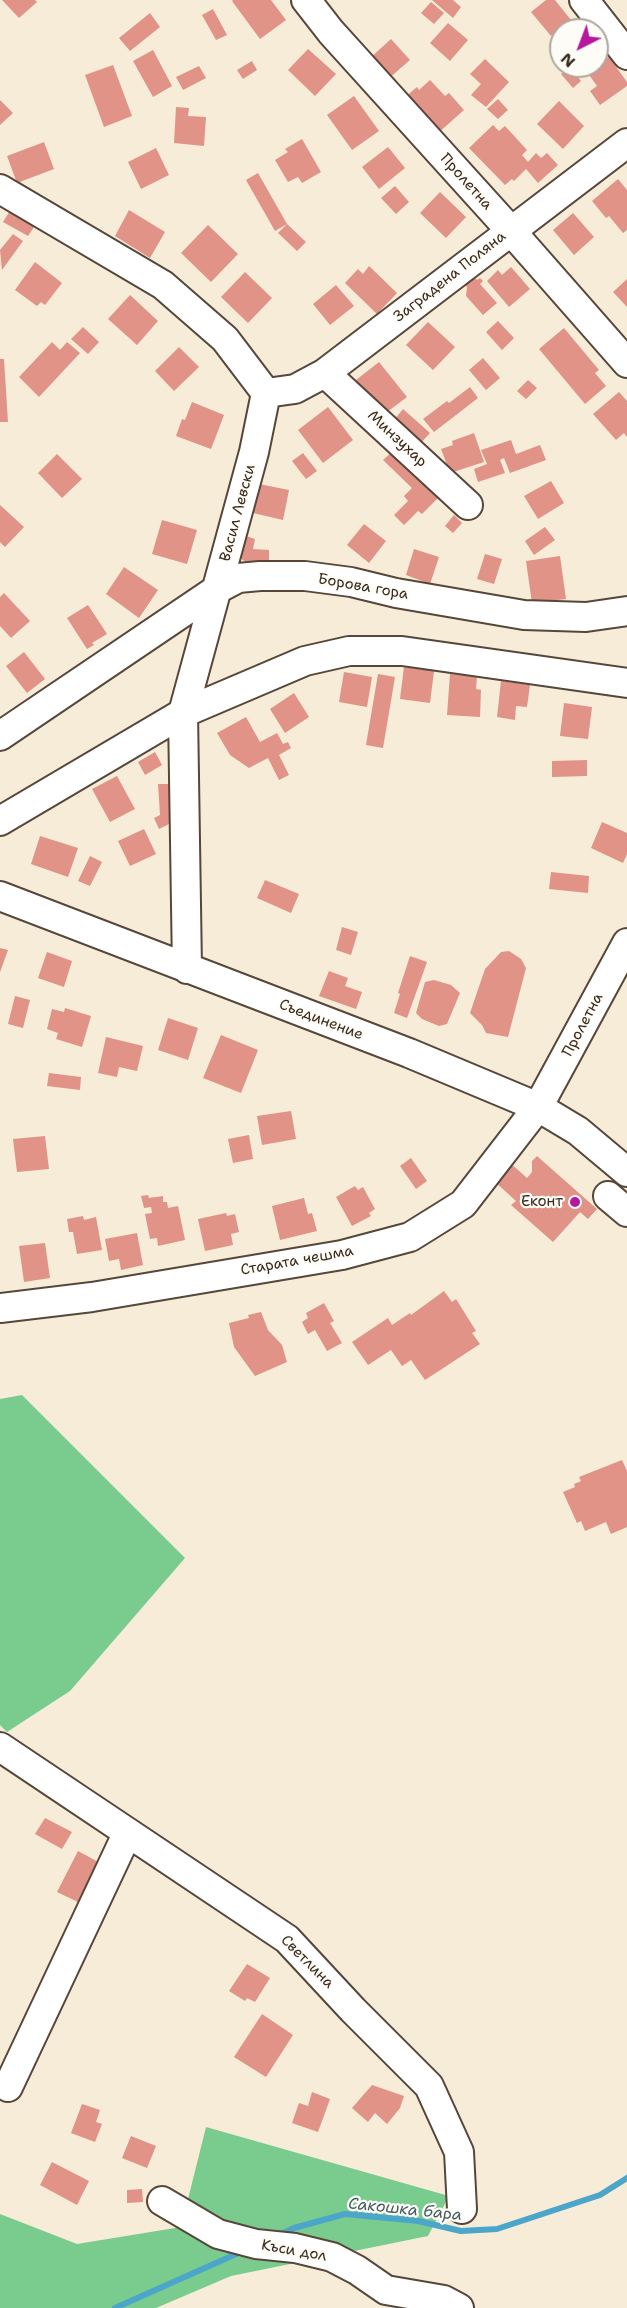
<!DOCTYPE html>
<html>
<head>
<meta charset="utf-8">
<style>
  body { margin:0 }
  #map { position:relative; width:627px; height:2308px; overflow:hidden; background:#f6ecd8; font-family:"Shantell Sans",sans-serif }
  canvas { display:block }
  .north { position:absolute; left:549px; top:18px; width:60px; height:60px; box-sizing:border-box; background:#fdfcf7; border:2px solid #afa8a0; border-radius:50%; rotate:222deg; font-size:16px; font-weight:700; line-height:24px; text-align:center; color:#3b2a1e }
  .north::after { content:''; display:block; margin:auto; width:21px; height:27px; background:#b5179e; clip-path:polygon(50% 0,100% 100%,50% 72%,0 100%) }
</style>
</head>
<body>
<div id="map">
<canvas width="627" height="2308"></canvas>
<div class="north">N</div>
</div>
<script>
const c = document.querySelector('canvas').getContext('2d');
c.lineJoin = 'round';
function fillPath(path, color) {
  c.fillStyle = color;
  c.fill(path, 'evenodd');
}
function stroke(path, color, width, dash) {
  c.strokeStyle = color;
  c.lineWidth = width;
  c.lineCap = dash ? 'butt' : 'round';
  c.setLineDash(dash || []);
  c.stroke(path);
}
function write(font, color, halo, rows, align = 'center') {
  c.font = font + ' "Shantell Sans",sans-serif';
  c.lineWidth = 4.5;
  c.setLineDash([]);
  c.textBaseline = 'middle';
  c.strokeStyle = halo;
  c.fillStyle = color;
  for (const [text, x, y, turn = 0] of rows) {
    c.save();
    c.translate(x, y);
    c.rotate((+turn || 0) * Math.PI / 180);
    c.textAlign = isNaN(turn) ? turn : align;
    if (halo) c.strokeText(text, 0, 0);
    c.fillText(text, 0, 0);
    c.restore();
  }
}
fillPath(new Path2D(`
  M22 1395 185 1558 70 1691 7 1732 0 1725V1399Z
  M206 2127 449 2196 428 2236 231 2276 156 2308H0V2214L77 2244 181 2227Z`), '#7acc8e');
stroke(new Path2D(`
  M277 2236 294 2228 345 2214 418 2221 461 2231 497 2229 600 2195 627 2178
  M115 2308 243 2251`), '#4ca6ca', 6);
fillPath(new Path2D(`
  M2 0H35L37 2 19 18Z
  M233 0H271L286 20 260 39 232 1Z
  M432 0H453L461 7 453 18Z
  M546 0H555L571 20 551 36 531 12Z
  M431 2 444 13 434 24 421 13Z
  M213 9 227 35 216 40 202 15Z
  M150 13 160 27 130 51 119 38Z
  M448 23 468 40 450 61 430 43Z
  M391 39 410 60 387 80 369 59Z
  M308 49 336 74 315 96 288 70Z
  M153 50 172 86 153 97 133 61Z
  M609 57 627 82V86L600 105 590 91 597 86 587 72Z
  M485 59 509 82 486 107 471 95 481 84 470 74Z
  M252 61 257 70 243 79 237 70Z
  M113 65 132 116 104 127 85 75Z
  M199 66 206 78 183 90 176 77Z
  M570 67 581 81 573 88 561 74Z
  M430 80 445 96 449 93 464 110 437 134 404 98 417 87 419 90Z
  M354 96 379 131 352 150 327 115Z
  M498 99 508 110 498 119 487 109Z
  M0 100 13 113 0 125Z
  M559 101 584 126 563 149 537 124Z
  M176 107 189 108 188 116 206 117 204 146 174 143Z
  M493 125 499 131 505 126 527 150 522 155 528 162 536 153 541 158 547 153 558 165 538 183 526 169 514 181 512 179 505 185 469 148Z
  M302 139 321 172 302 183 298 177 288 182 275 160 288 152 285 149Z
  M44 142 54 169 17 183 7 156Z
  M388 147 405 168 379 189 362 167Z
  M156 148 169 175 141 189 128 162Z
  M258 173 287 224 275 231 246 180Z
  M618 179 627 190V230L623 233 609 216 606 218 592 201Z
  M395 186 409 202 396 214 381 198Z
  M440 192 466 217 446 238 420 213Z
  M11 209 36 224 28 236 3 222Z
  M129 210 165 232 150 258 115 236Z
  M573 213 594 237 574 255 553 230Z
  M287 224 306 242 297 251 278 233Z
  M208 225 238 254 211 282 181 253Z
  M13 234 23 241 2 270 0 250Z
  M35 262 62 283 45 305 41 302 37 306 15 290Z
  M369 266 397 293 377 314 345 283 358 269 363 274Z
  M511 267 530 289 509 307 487 281 498 270 502 275Z
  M245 272 272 298 248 323 221 297Z
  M471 274 477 280 480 278 483 281 480 284 497 303 483 315 466 296 467 287 462 280Z
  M627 279V307L613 292Z
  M336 285 354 306 330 325 313 304Z
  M130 295 158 321 137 345 108 319Z
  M498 321 514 338 502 350 486 332Z
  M428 322 455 347 433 370 406 345Z
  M83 327 99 342 88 354 71 339Z
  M564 328 599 370 595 373 606 386 585 404 539 349Z
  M52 342 60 350 67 342 80 353 39 397 19 377Z
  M179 347 199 367 174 391 155 371Z
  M483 358 500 378 486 390 469 370Z
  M0 359H4L8 422H0Z
  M379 362 407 397 383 415 356 380Z
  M528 380 537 388 526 399 517 391Z
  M470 387 478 398 434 432 423 419 447 401 449 403Z
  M619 392 627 401V437L624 433 616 440 593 414Z
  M192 402 224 415 211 449 176 436 182 419 185 420Z
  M328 407 353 440 323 463 298 430Z
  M403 409 430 433 416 448 390 425Z
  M474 433 484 462 450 473 441 449 453 445 452 441Z
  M511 440 516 454 540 445 546 460 510 473 504 458 500 460 505 473 478 482 474 469 487 464 481 450Z
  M394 450 443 493 422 514 418 511 404 525 394 515 408 501 404 496 412 488 383 460Z
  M303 453 317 471 306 479 292 461Z
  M57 454 82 479 62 498 38 473Z
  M551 481 564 503 538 519 524 496Z
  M259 484 289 490 283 520 253 513Z
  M0 505 24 527 5 547 0 542Z
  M454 515 462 523 453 533 445 526Z
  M162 520 197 530 187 564 152 554Z
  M364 524 386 541 369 563 347 545Z
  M545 527 555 540 534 555 525 541Z
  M243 535 255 539 253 549 269 550V561H244L238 556Z
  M414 549 439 557 430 584 406 575Z
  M485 554 502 559 494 584 477 579Z
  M560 556 566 599 532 603 526 561Z
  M124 567 158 590 139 618 106 594Z
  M4 593 30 621 11 638 0 626V597Z
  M88 605 107 634 92 643 94 645 87 649 67 618Z
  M24 652 45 679 27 693 6 666Z
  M404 667 434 671 430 703 400 699Z
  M344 672 372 677 367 707 339 702Z
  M378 674 395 677 383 748 366 745Z
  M450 674 477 676 476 689 481 690 480 717 447 715Z
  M501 681 530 685 527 707 516 706 515 720 497 717Z
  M294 693 309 717 285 733 270 709Z
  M564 703 592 707 588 739 560 736Z
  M246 717 260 742 277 733 283 744 288 742 291 748 279 755 289 775 279 780 268 758 249 768 230 755 217 733Z
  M155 752 162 765 145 775 138 762Z
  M587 760V776L552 777V761Z
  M117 776 135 809 110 822 92 789Z
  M158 784H169L171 823 159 829 154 818 160 815Z
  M602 822 627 833V854L623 863 591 848Z
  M144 829 156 854 130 866 118 841Z
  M40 836 78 848 68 877 31 864Z
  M90 856 102 862 90 886 78 881Z
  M551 872 589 876 588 893 549 889Z
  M265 880 299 894 291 913 257 898Z
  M342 927 358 932 351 955 336 950Z
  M0 948 8 950 0 972Z
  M509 951 521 959 526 968 508 1037 486 1033 482 1025 470 1013 485 969 501 952Z
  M47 952 72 961 64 987 38 978Z
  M410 956 427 962 407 1018 394 1013 400 994 398 993Z
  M329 971 348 978 345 986 362 992 356 1009 319 996Z
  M434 980 451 985 460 993 447 1024 439 1026 422 1019 416 1013 425 982Z
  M15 996 30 1000 23 1028 8 1024Z
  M65 1008 91 1016 82 1047 56 1039 58 1033 47 1029 52 1009 64 1012Z
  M168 1018 198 1028 188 1060 158 1050Z
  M221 1035 258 1050 241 1093 203 1078Z
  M106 1037 143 1046 137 1071 119 1067 117 1077 98 1073Z
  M49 1073 81 1077 80 1090 47 1086Z
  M291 1111 296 1139 262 1145 257 1116Z
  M249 1135 253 1159 233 1163 228 1139Z
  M45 1136 49 1169 17 1172 13 1139Z
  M537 1156 597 1209 588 1219 580 1212 553 1242 511 1205 516 1201 493 1180 509 1162 527 1178 532 1172V1161Z
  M411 1158 427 1181 416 1189 400 1166Z
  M355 1186 358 1190 363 1187 375 1209 369 1213 371 1216 352 1226 336 1197Z
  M148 1195 149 1198 163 1196V1202H167L168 1208 178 1206 185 1240 158 1246 157 1238 150 1239 145 1214 152 1213 151 1207 144 1208 141 1196Z
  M304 1198 308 1214 312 1213 317 1231 280 1240 272 1206Z
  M226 1213 227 1216 235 1214 239 1232 231 1234 233 1245 205 1251 198 1219Z
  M83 1216 84 1220 96 1217 102 1250 77 1254 73 1232H69L67 1219Z
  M137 1233 143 1265 121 1270 119 1259 109 1261 105 1239Z
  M45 1243 50 1278 24 1282 19 1246Z
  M444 1291 452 1302 456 1299 476 1331 472 1333 480 1344 425 1380 411 1360 402 1366 391 1350 368 1365 352 1342 388 1318 392 1325 410 1313 411 1315Z
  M324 1303 334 1321 330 1323 342 1343 327 1351 315 1330 308 1334 302 1322 308 1318 306 1313Z
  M261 1312 268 1330 282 1345 287 1362 255 1376 234 1347 229 1323 249 1318 248 1315Z
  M622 1460 627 1471V1527L611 1534 606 1522 585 1531 581 1521 577 1523 563 1492 575 1487 574 1484 581 1481 579 1477Z
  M45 1818 72 1832 62 1849 35 1834Z
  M78 1851 102 1864 82 1904 57 1892Z
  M247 1964 270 1978 255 2002 247 1998 245 2001 229 1991Z
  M262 2014 293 2035 266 2077 234 2057Z
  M372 2085 404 2096 400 2108 387 2124 375 2113 368 2122 352 2108Z
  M312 2092 330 2099 318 2132 292 2123 299 2103 308 2106Z
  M82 2104 100 2110 96 2122 102 2124 95 2142 71 2133Z
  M131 2136 156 2146 147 2168 122 2158Z
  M52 2162 89 2181 77 2205 40 2185Z
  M142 2189 143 2202 127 2203V2190Z`), '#e09386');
const minor = new Path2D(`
  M306 0 331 32 511 231 627 363
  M584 0 627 55
  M0 189 163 285 225 339 266 393 254 452 183 713 187 969
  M325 373 468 505
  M266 393 295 389 325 373 627 143
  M0 736 219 588 238 578 260 576H305L351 582 396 593 524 615 586 617 627 611
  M0 821 183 713 305 661 349 651H402L627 683
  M0 896 409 1053 538 1107 578 1131 627 1172
  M608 1196 627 1212
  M0 1308 92 1297 342 1255 410 1237 463 1204 538 1107 627 943
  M0 1747 287 1939 353 2010 429 2086 459 2152 462 2209
  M8 2087 127 1834
  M162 2201 218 2234 256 2244 295 2248 332 2257 357 2270 386 2290 444 2300 459 2308`);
stroke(minor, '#57473a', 32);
stroke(minor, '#fff', 28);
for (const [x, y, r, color] of [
  [575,1202,6,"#b5179e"]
]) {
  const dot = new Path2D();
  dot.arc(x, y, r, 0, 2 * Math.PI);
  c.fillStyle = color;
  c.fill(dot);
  stroke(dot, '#fdfcf7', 2);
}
write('15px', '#3b2a1e', '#fdfcf7', [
  ["Пролетна",466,182,48],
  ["Заградена Поляна",450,277,-38],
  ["Минзухар",397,439,43],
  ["Васил Левски",238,513,-75],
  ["Борова гора",363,587,10],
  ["Съединение",321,1020,21],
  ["Пролетна",583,1025,-62],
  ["Старата чешма",297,1261,-10],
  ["Светлина",307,1962,45],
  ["Къси дол",294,2251,10]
]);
write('15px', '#3b2a1e', '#fdfcf7', [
  ["Еконт",563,1202]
], 'right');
write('italic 16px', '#425c63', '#fdfcf7', [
  ["Сакошка бара",405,2210,6]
]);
</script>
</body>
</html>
